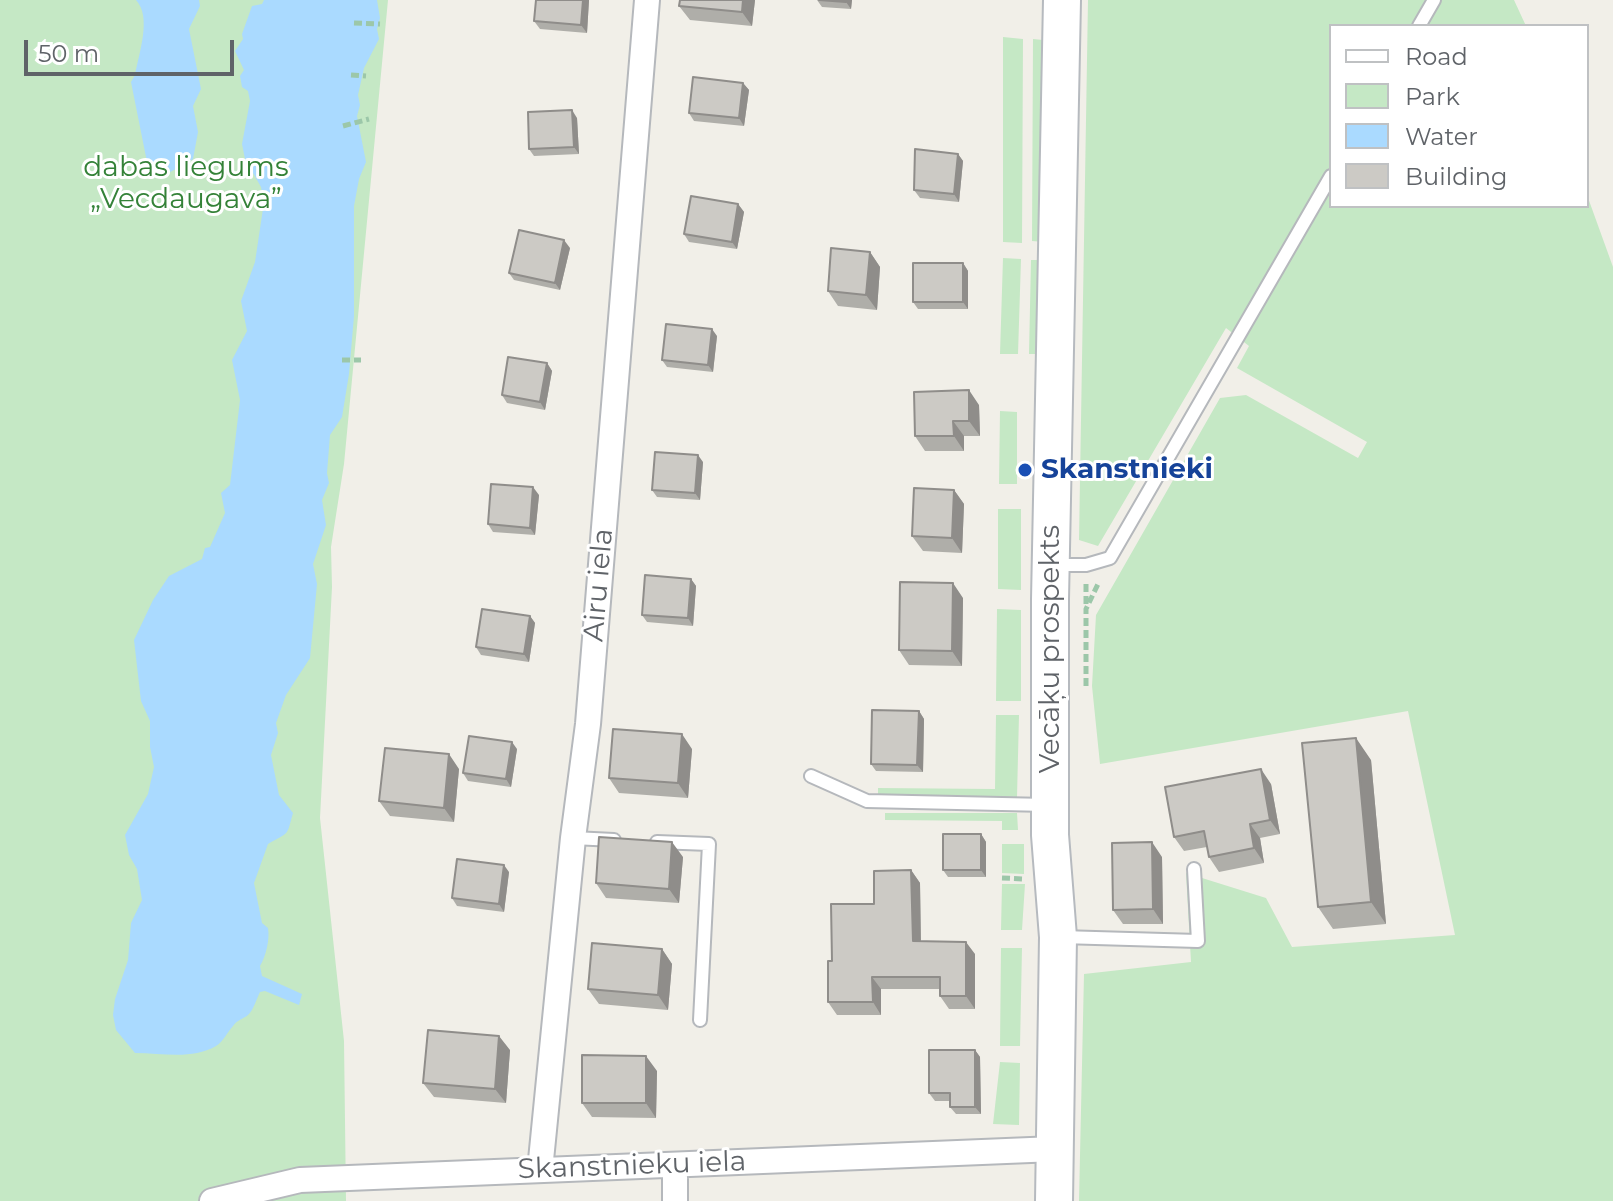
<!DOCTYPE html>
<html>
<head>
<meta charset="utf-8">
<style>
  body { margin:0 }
  #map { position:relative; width:1613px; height:1201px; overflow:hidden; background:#f1efe8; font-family:Montserrat,sans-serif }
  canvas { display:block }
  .legend { position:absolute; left:1329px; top:24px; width:260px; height:184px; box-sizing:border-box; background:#fff; border:2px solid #bfc1c3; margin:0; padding:10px 14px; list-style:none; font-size:24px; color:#5f6368 }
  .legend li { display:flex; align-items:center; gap:16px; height:40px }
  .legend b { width:40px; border:2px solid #bfc1c3 }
  .scale { position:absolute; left:24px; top:40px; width:210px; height:36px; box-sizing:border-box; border:4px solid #5f6368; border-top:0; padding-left:10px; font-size:24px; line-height:28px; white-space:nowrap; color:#5f6368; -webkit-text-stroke:6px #fff; paint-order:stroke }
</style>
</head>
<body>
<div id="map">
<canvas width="1613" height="1201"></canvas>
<ul class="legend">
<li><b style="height:10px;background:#fff"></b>Road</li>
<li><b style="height:22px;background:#c5e8c5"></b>Park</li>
<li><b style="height:22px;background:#aadaff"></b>Water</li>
<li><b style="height:22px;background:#cccac5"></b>Building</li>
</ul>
<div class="scale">50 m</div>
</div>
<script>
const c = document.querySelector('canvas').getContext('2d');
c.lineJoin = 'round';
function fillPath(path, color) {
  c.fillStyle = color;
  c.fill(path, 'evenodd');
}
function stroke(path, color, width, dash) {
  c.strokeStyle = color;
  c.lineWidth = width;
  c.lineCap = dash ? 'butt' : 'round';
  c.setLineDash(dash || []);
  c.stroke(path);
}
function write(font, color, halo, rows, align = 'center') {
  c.font = font + ' Montserrat,sans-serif';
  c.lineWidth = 6;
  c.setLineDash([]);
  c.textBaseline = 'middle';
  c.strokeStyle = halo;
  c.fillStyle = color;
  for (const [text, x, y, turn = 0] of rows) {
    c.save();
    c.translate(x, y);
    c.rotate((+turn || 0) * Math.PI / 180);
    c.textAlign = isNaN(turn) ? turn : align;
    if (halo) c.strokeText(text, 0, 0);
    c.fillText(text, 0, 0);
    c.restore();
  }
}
fillPath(new Path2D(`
  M0 0H388L344 464 331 547 332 587 320 818 344 1041 346 1201H0Z
  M1088 0H1514L1526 26H1331V206H1587V195L1613 267V1201H1079L1084 974 1191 962 1186 873 1266 898 1292 947 1455 935 1408 711 1100 764 1092 686 1096 615 1220 398 1246 395 1358 458 1367 442 1237 368 1249 346 1226 328 1098 546 1079 540Z
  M1003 37 1023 39 1022 243 1003 242Z
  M1033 39 1043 40 1044 242 1032 241Z
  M1003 258 1021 259 1018 354H1000Z
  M1031 260H1044L1041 354H1029Z
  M1000 411 1017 412V484H999Z
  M998 509H1021V590L998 589Z
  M997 609 1021 610V701H996Z
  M996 715H1019L1017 797 878 794V788L995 789Z
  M885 813H1017L1018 830H1002V821L885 820Z
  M1002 844H1024V874L1002 873Z
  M1002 884H1025L1022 930H1001Z
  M1001 948H1022L1020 1046H1000Z
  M1000 1062 1020 1063 1019 1125 993 1124Z`), '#c5e8c5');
fillPath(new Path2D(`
  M136 0H199L200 6 189 29 201 89 193 106 198 132 193 159 165 175 147 162 131 82 135 75C139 53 152 17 136 0Z
  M264 0H377L380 18 377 29 379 39 364 68 358 95 360 105 357 116 366 162 359 179 354 206V316L349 374 342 417 330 435 327 473 329 483 322 500 326 525 313 564 317 584 310 658 286 695 276 723 278 733 271 755 279 795 293 813C286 838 290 831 268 844L254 883 262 923 268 928C270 939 266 956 260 966L262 976 302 994 299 1005 265 991 260 992C257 998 253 1011 248 1015 243 1019 237 1020 233 1026 228 1031 223 1042 216 1046 192 1060 163 1053 135 1053L116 1030 113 1015 115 999 128 960 131 923 142 900 137 869 129 855 125 835 148 794 154 767 150 747V721L141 701 134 640 153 600 169 576 202 559 205 548 210 547 225 513 221 493 230 485 240 400 232 360 247 331 241 301 255 262 264 202 261 187 245 159 242 144 250 101 248 91 242 87 240 76 244 70 235 51 243 39 242 34 252 6 262 4Z`), '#aadaff');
const service = new Path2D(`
  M1419 26 1434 0
  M1055 565H1086L1110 558 1331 176
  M811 776 867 801 1047 805
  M573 838 614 840
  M657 842 709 844 700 1020
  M1061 937 1198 941 1194 869`);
const minor = new Path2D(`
  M675 1165V1201
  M540 1170 573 838 588 724 647 0
  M212 1201 300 1180 1055 1149`);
const secondary = new Path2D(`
  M1054 1201 1058 937 1050 835V599L1062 0`);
stroke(service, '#b5b8bc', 16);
stroke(minor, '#b5b8bc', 28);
stroke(secondary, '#b6babf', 40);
stroke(new Path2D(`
  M354 23 380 24
  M351 75 366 76
  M343 126 369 119
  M342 360H361
  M1086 604V582
  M1086 686V609L1099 582
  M1002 878 1024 879`), '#9cc7a9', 5, [8, 4]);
stroke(service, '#fff', 12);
stroke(minor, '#fff', 24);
stroke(secondary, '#fff', 36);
fillPath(new Path2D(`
  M589 0 587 33 540 29 534 21Z
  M755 0 752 26 690 20 679 6Z
  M817 0H852L851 9 822 7Z
  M743 83 749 90 744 126 694 121 689 113Z
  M577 118 579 154 534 156 529 149Z
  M958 154 963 161 959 202 920 198 914 190Z
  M738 204 744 212 737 249 689 242 684 234Z
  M570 248 560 290 514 280 509 273Z
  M870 252 880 267 877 310 838 306 828 291Z
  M963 263 968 271V309H918L913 302Z
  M717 336 713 372 667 367 662 360Z
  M547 363 552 371 545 410 507 403 502 395Z
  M979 405 980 436H964V451H925L915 436Z
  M703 462 700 500 657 497 652 490Z
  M954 490 964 504 962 553 923 551 912 536Z
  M539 495 535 535 493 532 488 524Z
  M691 579 696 586 693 626 647 622 642 615Z
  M963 598 962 666 909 665 899 650Z
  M530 616 535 623 529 662 481 655 476 647Z
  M919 711 924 719 923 772 876 771 871 764Z
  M517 749 511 787 468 781 463 773Z
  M692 749 688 798 619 793 609 778Z
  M1371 760 1386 924 1333 929 1318 907Z
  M459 769 454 822 390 816 379 801Z
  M1271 784 1280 834 1260 838 1264 863 1219 872 1209 857 1207 847 1184 851 1174 837Z
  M981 834 986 842V877H948L943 870Z
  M683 857 679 903 606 898 596 883Z
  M1162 857 1163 924H1123L1113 910Z
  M911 870 920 883 921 941 975 954V1009H949L940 996V989H881V1015H837L828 1002 832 961 874 904Z
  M509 872 504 912 457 906 452 898Z
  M662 949 672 964 668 1010 599 1004 588 989Z
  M510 1050 506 1103 434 1097 423 1083Z
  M975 1050 980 1057 981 1114H956L950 1107V1101H935L929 1093Z
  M657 1071 656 1118 592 1117 582 1103Z`), '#afaea9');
fillPath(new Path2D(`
  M583 0H589L587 33 581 25Z
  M743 0H755L752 26 742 12Z
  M846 0H852L851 9 846 2Z
  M743 83 749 90 744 126 739 118Z
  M572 110 577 118 579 154 574 147Z
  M958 154 963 161 959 202 954 194Z
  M738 204 744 212 737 249 732 242Z
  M564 240 570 248 560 290 555 283Z
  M870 252 880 267 877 310 866 295Z
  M963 263 968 271V309L963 302Z
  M712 329 717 336 713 372 708 365Z
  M547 363 552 371 545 410 540 402Z
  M969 390 979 405 980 436 969 421Z
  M953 421 964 436V451L954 436Z
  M698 455 703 462 700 500 695 493Z
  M533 487 539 495 535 535 530 528Z
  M954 490 964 504 962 553 952 538Z
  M691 579 696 586 693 626 688 618Z
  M953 583 963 598 962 666 952 651Z
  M530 616 535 623 529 662 524 654Z
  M919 711 924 719 923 772 917 765Z
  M682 734 692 749 688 798 678 783Z
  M1356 738 1371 760 1386 924 1371 902Z
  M512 742 517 749 511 787 506 779Z
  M449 754 459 769 454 822 444 808Z
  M1261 769 1271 784 1280 834 1270 820Z
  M1250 824 1260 838 1264 863 1254 848Z
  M981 834 986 842V877L981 870Z
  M672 842 683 857 679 903 669 889Z
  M1152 842 1162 857 1163 924 1153 909Z
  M504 865 509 872 504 912 499 904Z
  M911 870 920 883 921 954 913 941Z
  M966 942 975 954V1009L966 996Z
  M662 949 672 964 668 1010 658 995Z
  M872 977 881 989V1015L873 1002Z
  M499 1036 510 1050 506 1103 495 1089Z
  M975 1050 980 1057 981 1114 975 1107Z
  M646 1056 657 1071 656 1118 646 1103Z`), '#8f8d8a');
const building = new Path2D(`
  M536 0H583L581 25 534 21Z
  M680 0H743L742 12 679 6Z
  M819 0H846V2Z
  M693 77 743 83 739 118 689 113Z
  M572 110 574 147 529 149 528 112Z
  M915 149 958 154 954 194 914 190Z
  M691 196 738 204 732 242 684 234Z
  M519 230 564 240 555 283 509 273Z
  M831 248 870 252 866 295 828 291Z
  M913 263H963V302H913Z
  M666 324 712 329 708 365 662 360Z
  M508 357 547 363 540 402 502 395Z
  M969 390V421H953L954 436H915L914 392Z
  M655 452 698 455 695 493 652 490Z
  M491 484 533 487 530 528 488 524Z
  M914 488 954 490 952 538 912 536Z
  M645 575 691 579 688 618 642 615Z
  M900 582 953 583 952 651 899 650Z
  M482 609 530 616 524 654 476 647Z
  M872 710 919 711 917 765 871 764Z
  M613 729 682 734 678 783 609 778Z
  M469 736 512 742 506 779 463 773Z
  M1356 738 1371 902 1318 907 1302 743Z
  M385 748 449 754 444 808 379 801Z
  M1261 769 1270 820 1250 824 1254 848 1209 857 1204 831 1174 837 1165 787Z
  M943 834H981V870H943Z
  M599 837 672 842 669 889 596 883Z
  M1152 842 1153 909 1113 910 1112 843Z
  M457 859 504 865 499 904 452 898Z
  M911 870 913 941 966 942V996H940V977H872L873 1002H828V961H832L831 904H874V871Z
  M592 943 662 949 658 995 588 989Z
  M428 1030 499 1036 495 1089 423 1083Z
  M929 1050H975V1107H950V1093H929Z
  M582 1055 646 1056V1103H582Z`);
fillPath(building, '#cccac5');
stroke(building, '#8f8d8a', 2);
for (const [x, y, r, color] of [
  [1025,470,8,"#1a4fb4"]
]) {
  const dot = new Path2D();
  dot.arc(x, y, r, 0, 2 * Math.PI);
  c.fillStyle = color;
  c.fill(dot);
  stroke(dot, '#fff', 3);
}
write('28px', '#348238', '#fff', [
  ["dabas liegums",186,168],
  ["„Vecdaugava”",186,200]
]);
write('bold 28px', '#164399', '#fff', [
  ["Skanstnieki",1041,470]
], 'left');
write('28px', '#5f6368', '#fff', [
  ["Airu iela",599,585,-85],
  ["Vecāķu prospekts",1051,649,-90],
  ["Skanstnieku iela",632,1166,-2]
]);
</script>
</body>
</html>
